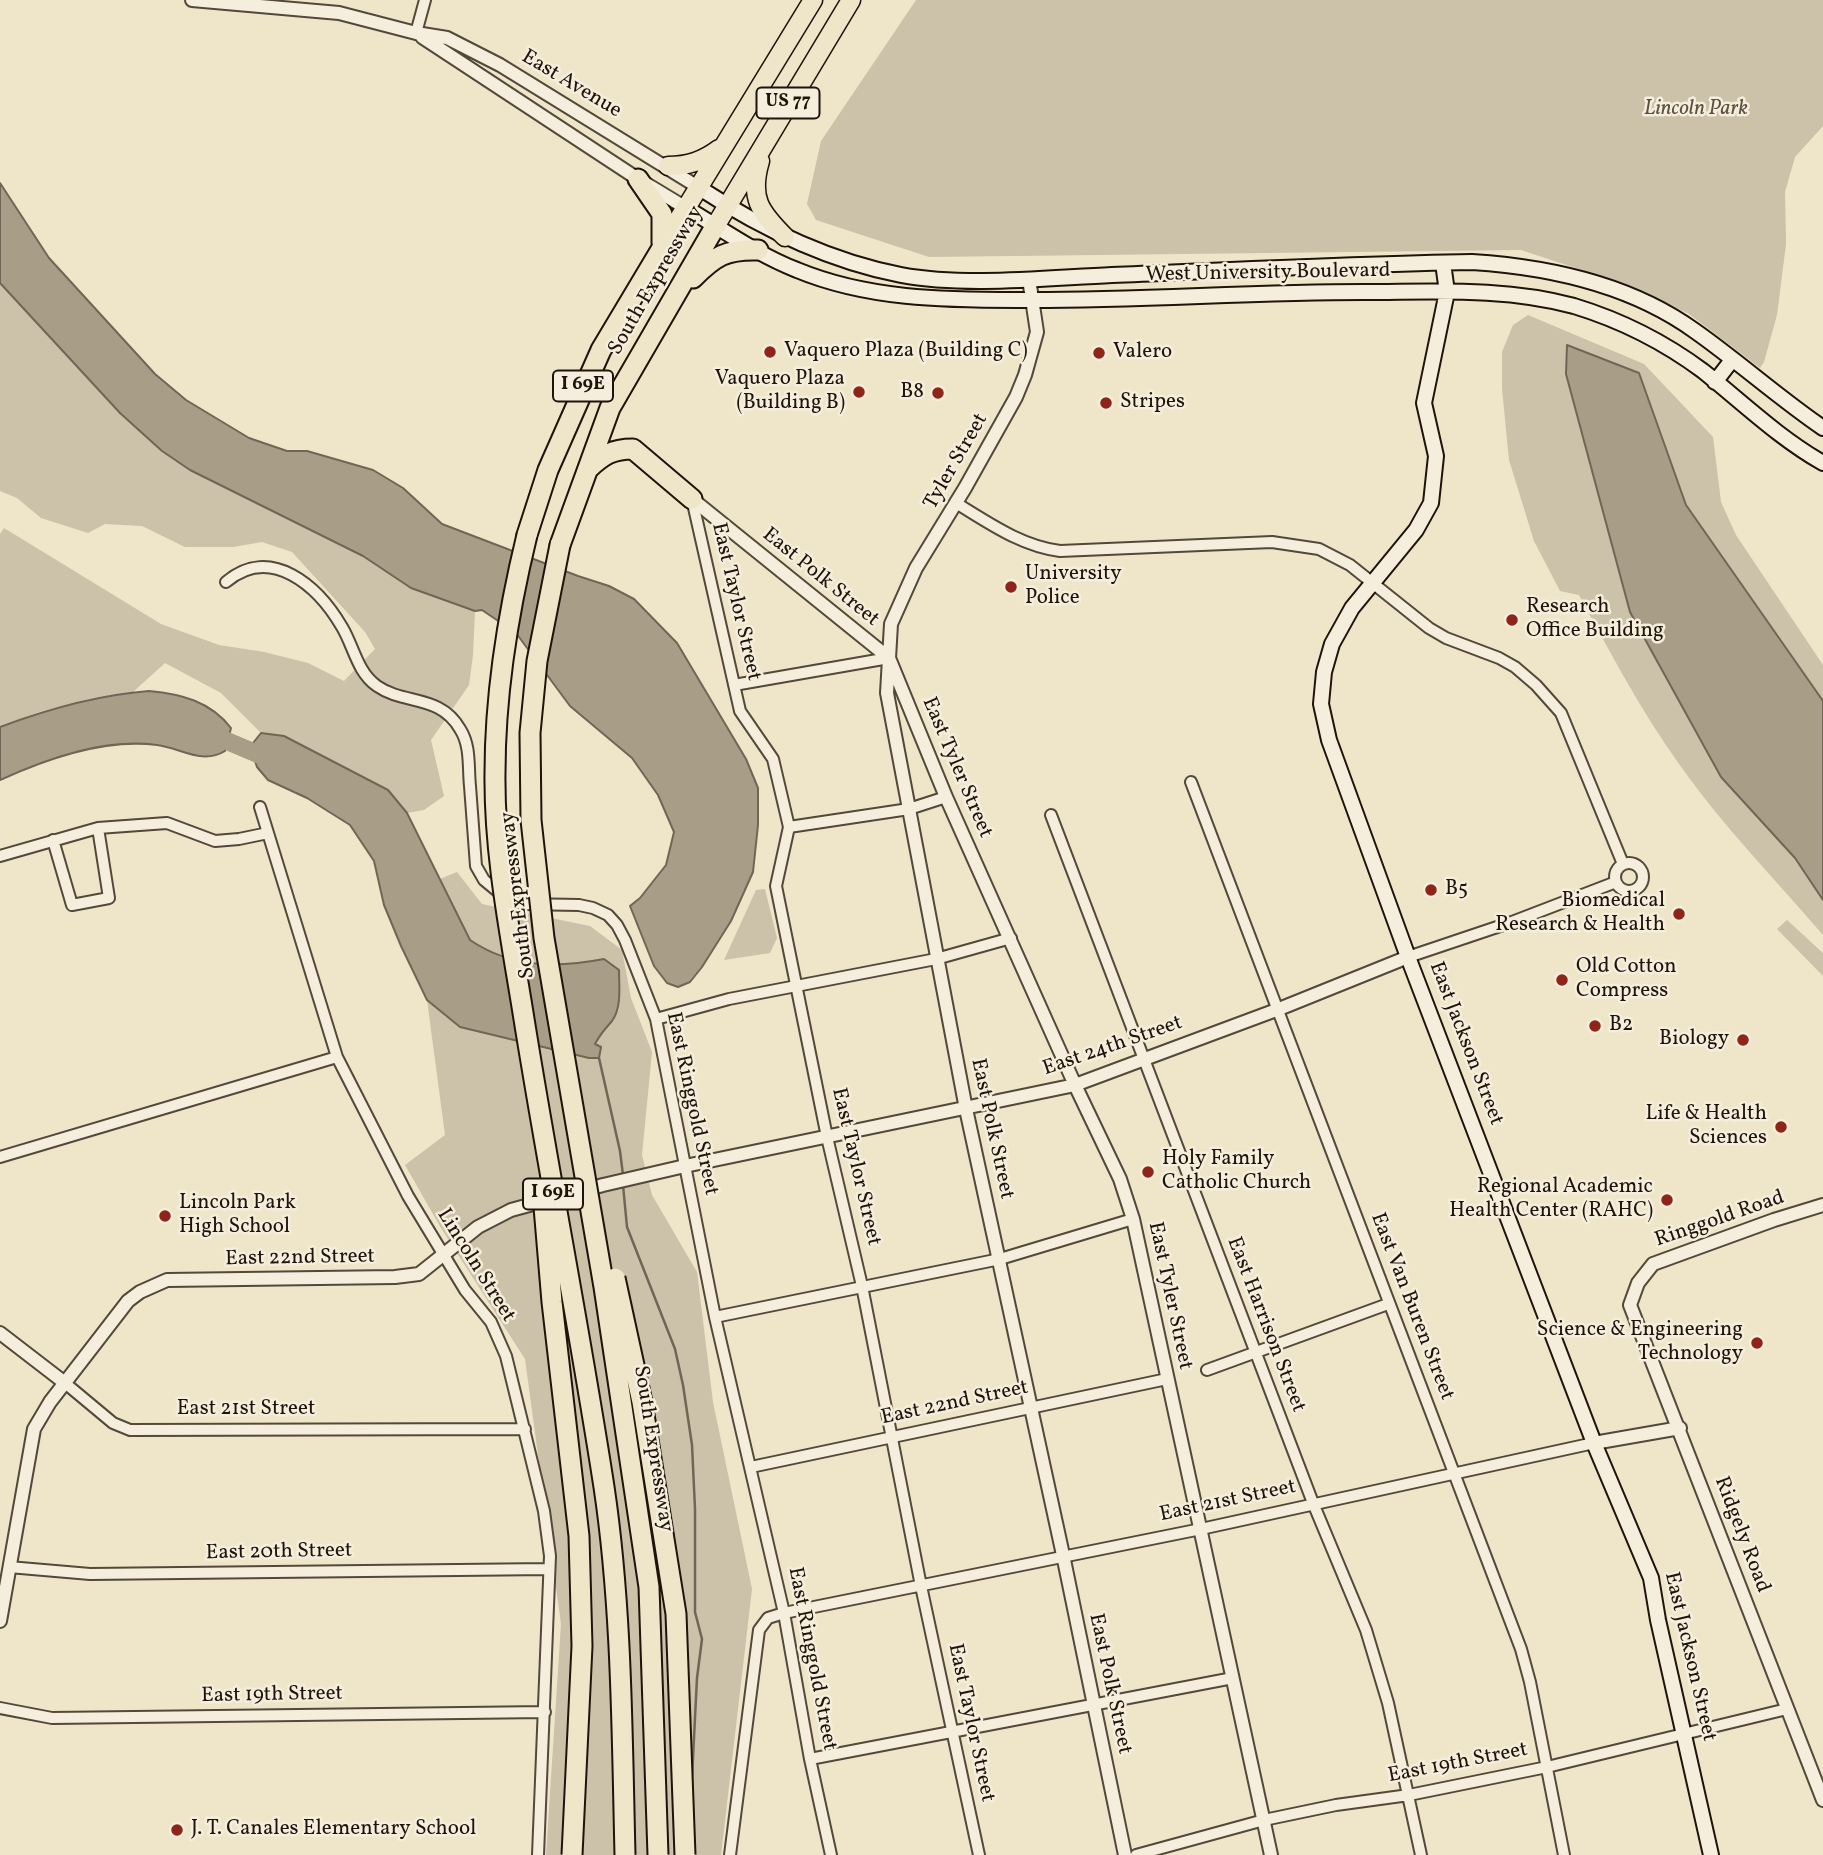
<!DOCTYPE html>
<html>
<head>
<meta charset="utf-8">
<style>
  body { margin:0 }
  canvas { display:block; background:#efe5c9 }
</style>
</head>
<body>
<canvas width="1823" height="1855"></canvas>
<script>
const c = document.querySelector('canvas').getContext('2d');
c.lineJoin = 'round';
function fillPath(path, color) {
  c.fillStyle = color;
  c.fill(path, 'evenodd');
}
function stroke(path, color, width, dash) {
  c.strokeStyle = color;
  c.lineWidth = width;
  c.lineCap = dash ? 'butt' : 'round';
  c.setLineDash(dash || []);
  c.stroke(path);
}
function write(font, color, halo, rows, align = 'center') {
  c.font = font + ' Vollkorn,serif';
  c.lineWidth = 5;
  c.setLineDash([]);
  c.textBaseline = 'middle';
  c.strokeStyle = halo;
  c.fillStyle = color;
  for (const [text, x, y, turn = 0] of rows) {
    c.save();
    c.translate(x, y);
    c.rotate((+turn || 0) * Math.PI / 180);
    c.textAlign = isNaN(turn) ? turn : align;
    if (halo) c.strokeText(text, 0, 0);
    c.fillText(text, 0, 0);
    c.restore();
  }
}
fillPath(new Path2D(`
  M916 0H1823V126L1795 157 1785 192 1786 244 1777 315 1764 362 1760 368 1689 314 1636 288 1521 250 929 257 816 220 807 204 821 141Z
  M0 283 119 413 162 451 190 470 363 556 411 588 475 611 473 655 469 685 431 740 444 796 424 810 407 813 388 790 284 736 261 733 221 693 165 663 133 692 91 699 39 712 0 727V534L4 528 161 624 219 645 264 652 308 663 344 681 375 649 365 632 292 552 262 542 233 547H185L142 526 105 524 88 533 41 518 17 498 0 491Z
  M1528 315 1644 364 1713 437 1721 502 1736 535 1823 665V701L1686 505 1639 373 1567 346 1566 374 1630 612 1721 777 1795 858 1823 900V935C1774 878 1722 825 1679 764 1641 711 1610 652 1579 595L1560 591 1534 541 1509 460 1502 389V352L1513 325Z
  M457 872 482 904 590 926 622 950 631 998 652 1052 642 1155 652 1195 697 1272 713 1402 752 1589 721 1855H546L561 1624 525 1359 441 1228 405 1165 445 1135 427 1000 460 1027 589 1058H599C593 1037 600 1033 614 1018L604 959 577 964 530 965 487 952 470 941 440 879Z
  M765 889 777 938 770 953 724 960 756 890Z
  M1787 920 1823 953V976L1777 929Z`), '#ccc1a9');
const water = new Path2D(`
  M0 183 49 258 155 374 186 400 249 438 287 451H307L373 470 403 488 442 524 578 576 609 586 634 599 677 643 746 759 758 788V825L753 872 731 921 702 967 690 982 678 987 667 983 654 966 630 906 640 898 666 865 674 832 658 795 632 758 570 706 516 633 482 610 475 611 411 588 363 556 190 470 162 451 120 413 0 283Z
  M1567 345 1639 373 1686 505 1823 701V900L1795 858 1721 777 1630 612 1566 374Z
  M149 691C181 694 210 701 231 728L225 751C202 765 181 748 157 745 105 738 48 758 0 780V727C48 709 97 695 149 691Z
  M261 733 284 736 388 790 407 813 470 940C511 968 557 968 604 959L619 970C619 986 622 1007 612 1021 605 1029 600 1034 595 1044L601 1047 599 1058H589L460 1027 427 1000 401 946 384 905 374 861 350 825 307 798 268 780 257 767 253 755V743Z`);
fillPath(water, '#a89e88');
stroke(water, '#716656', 2);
stroke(new Path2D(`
  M599 1058 620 1151 623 1175
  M623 1185 627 1227 675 1349 683 1385 692 1445 695 1509V1612L702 1639 697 1678 692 1778`), '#716656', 2.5);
stroke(new Path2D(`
  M208 733 272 760`), '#a89e88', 18);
const minor = new Path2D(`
  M416 33 425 0
  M692 499 740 711 773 759 789 827 776 886 827 1137 862 1286 921 1586 979 1855
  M956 503C989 523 1021 546 1060 551L1272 542 1319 549 1350 565 1429 628 1446 638 1499 658 1515 667 1536 685 1561 713 1623 864
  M226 582C271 544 318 586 342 627 354 647 357 672 377 686 404 705 440 694 460 729 471 746 468 767 470 786 472 813 474 840 476 866L484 880 507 899 522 904 579 905 593 908 608 915 617 925 625 940 656 1019 715 1317 784 1613 810 1759 831 1855
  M734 685 889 658
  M1191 782 1521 1649 1530 1682 1564 1855
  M260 807 337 1057 408 1196 465 1290 491 1322 506 1356 544 1511 550 1556 538 1855
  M1051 815 1313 1503 1366 1630 1388 1703 1421 1855
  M789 827 909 809 946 797
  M53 840 72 905 109 898 98 828
  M0 856 98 828 167 823 215 841 239 839 268 833
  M1615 877a14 14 0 1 1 28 0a14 14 0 1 1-28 0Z
  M1408 957 1512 922 1616 882
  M656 1019 729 999 936 959 1011 938
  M0 1157 337 1057
  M715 1317 1000 1259 1133 1219
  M1207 1370 1388 1304
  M65 1383 113 1423 130 1430 525 1429
  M751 1467 1167 1379
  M9 1567 90 1574 549 1569
  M0 1708 52 1718 545 1712
  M810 1759 1233 1678
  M730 1855 759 1630 768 1618 784 1613 1201 1529 1594 1443
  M1136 1855 1264 1820 1336 1805 1409 1795 1547 1767 1787 1709`);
const tertiary = new Path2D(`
  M192 0 339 13 416 33 447 38 500 65 698 187
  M422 37 638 179 686 208
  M1029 279 1037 332 1025 375 1016 397 965 488 916 568 891 624 887 693 966 1109 1063 1555 1125 1855
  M692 499 889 658 946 797 1075 1085 1120 1179 1133 1219 1271 1855
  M1823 1205 1774 1220 1653 1264 1638 1283 1630 1305 1823 1800
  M0 1333 65 1383
  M1594 1443 1680 1428
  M0 1621 34 1429 50 1402 128 1301 140 1292 167 1280 395 1277 419 1274 478 1227 511 1210 603 1185 685 1166 1075 1085 1279 1009 1408 957`);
const secondary = new Path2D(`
  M698 187C759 227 828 261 901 275 966 287 1046 278 1112 275 1232 270 1352 264 1472 262 1550 267 1630 284 1695 331 1739 362 1779 398 1823 428
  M686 208C722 229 758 255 797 270 867 299 943 300 1018 300 1133 301 1248 292 1363 292 1433 292 1505 287 1574 306 1620 320 1664 342 1703 371 1743 403 1779 438 1823 463
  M1443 263 1447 292 1424 403 1436 456 1431 503 1416 530 1352 608 1332 644 1324 672 1321 704 1329 740 1408 957 1594 1443 1651 1578 1658 1620 1711 1855
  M1715 382 1732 360`);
const trunk = new Path2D(`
  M760 161C749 198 760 212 785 237
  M668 166C688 166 703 161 719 149
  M686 208 813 0
  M716 225 851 0`);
const motorway = new Path2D(`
  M638 179 662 214V243
  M693 278C715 256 726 249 758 250
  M588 469C603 455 612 449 633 449L692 499
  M527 535 548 470 601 350 686 208
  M560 545 610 408 716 225`);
stroke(minor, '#53483a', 14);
stroke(tertiary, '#53483a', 16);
stroke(secondary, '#1f130a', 18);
stroke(trunk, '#1f130a', 21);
stroke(motorway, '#1f130a', 23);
stroke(minor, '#f5eedc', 10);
stroke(tertiary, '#f5eedc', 12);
stroke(secondary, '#f5eedc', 14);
stroke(trunk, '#efe5c9', 18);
stroke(motorway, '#efe5c9', 19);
const motorwayBridge = new Path2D(`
  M527 535C508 613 495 692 495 773 494 856 511 937 524 1019 549 1175 580 1331 604 1487 622 1607 622 1734 625 1855
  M560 545 537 661 530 733 531 820 544 938 604 1287 649 1587 658 1855
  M544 1207 552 1302 579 1536 582 1646 572 1855
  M615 1278 642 1402 676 1614 685 1855`);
stroke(motorwayBridge, '#1f130a', 23, []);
stroke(motorwayBridge, '#efe5c9', 19);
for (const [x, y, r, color] of [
  [770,352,7,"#8f2418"],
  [1099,353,7,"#8f2418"],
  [859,392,7,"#8f2418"],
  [938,393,7,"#8f2418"],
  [1106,403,7,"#8f2418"],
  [1011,587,7,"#8f2418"],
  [1512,620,7,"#8f2418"],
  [1431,890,7,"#8f2418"],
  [1679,914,7,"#8f2418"],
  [1562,980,7,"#8f2418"],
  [1595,1026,7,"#8f2418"],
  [1743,1040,7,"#8f2418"],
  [1781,1127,7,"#8f2418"],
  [1148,1172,7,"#8f2418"],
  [1667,1200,7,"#8f2418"],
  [165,1216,7,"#8f2418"],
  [1757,1343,7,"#8f2418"],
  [177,1830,7,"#8f2418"]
]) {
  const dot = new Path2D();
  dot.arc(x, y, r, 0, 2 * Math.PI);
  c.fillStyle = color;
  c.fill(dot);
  stroke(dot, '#f5eedc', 2.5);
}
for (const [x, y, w] of [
  [788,103,63],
  [583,386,60],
  [553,1194,60]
]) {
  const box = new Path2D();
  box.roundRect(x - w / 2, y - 15.5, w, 31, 5);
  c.fillStyle = '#f5eedc';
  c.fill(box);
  stroke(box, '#1f130a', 2);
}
write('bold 19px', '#1f130a', null, [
  ["US 77",788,103],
  ["I 69E",583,386],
  ["I 69E",553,1194]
]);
write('21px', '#1f130a', '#f5eedc', [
  ["East Avenue",571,85,31],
  ["West University Boulevard",1268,274,-1],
  ["South Expressway",657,281,-60],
  ["Tyler Street",957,462,-60],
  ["East Polk Street",820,578,39],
  ["East Taylor Street",735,602,77],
  ["East Tyler Street",956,768,67],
  ["South Expressway",519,895,-97],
  ["East Jackson Street",1465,1044,69],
  ["East 24th Street",1113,1047,-19],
  ["East Ringgold Street",691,1104,78],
  ["East Polk Street",991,1129,78],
  ["East Taylor Street",855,1167,77],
  ["Ringgold Road",1720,1220,-19],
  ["East 22nd Street",300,1259,-1],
  ["Lincoln Street",475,1266,58],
  ["East Tyler Street",1169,1296,78],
  ["East Van Buren Street",1411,1307,69],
  ["East Harrison Street",1265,1325,69],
  ["East 22nd Street",955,1404,-12],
  ["East 21st Street",246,1410],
  ["South Expressway",652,1449,81],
  ["East 21st Street",1228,1502,-12],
  ["Ridgely Road",1741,1535,69],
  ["East 20th Street",279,1553,-1],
  ["East Jackson Street",1689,1657,77],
  ["East Ringgold Street",811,1659,79],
  ["East Polk Street",1109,1684,78],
  ["East 19th Street",272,1696,-1],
  ["East Taylor Street",970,1723,78],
  ["East 19th Street",1458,1764,-11]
]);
write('italic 21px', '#5c5042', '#f5eedc', [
  ["Lincoln Park",1696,110]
]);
write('21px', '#1f130a', '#f5eedc', [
  ["Vaquero Plaza (Building C)",784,352],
  ["Valero",1113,353],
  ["Vaquero Plaza",845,380,"right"],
  ["(Building B)",845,404,"right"],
  ["B8",924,393,"right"],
  ["Stripes",1120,403],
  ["University",1025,575],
  ["Police",1025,599],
  ["Research",1526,608],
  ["Office Building",1526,632],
  ["B5",1445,890],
  ["Biomedical",1665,902,"right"],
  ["Research & Health",1665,926,"right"],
  ["Old Cotton",1576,968],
  ["Compress",1576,992],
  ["B2",1609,1026],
  ["Biology",1729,1040,"right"],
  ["Life & Health",1767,1115,"right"],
  ["Sciences",1767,1139,"right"],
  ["Holy Family",1162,1160],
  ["Catholic Church",1162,1184],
  ["Regional Academic",1653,1188,"right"],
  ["Health Center (RAHC)",1653,1212,"right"],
  ["Lincoln Park",179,1204],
  ["High School",179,1228],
  ["Science & Engineering",1743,1331,"right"],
  ["Technology",1743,1355,"right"],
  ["J. T. Canales Elementary School",191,1830]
], 'left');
</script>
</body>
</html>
